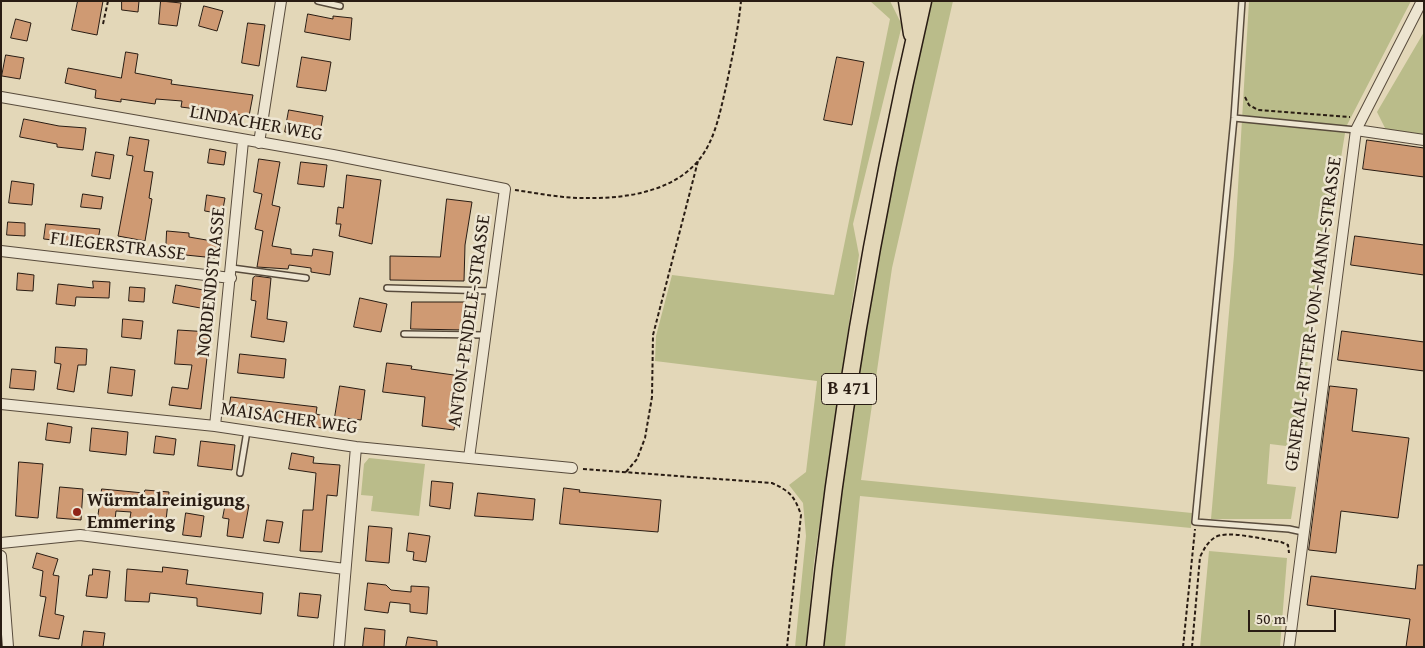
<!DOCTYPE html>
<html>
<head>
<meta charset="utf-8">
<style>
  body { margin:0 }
  #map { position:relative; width:1425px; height:648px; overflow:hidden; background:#e3d7b8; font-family:"Gentium Book Plus",serif }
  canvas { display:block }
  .frame { position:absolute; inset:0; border:2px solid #291c13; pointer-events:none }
  .scale { position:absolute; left:1248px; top:610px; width:88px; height:22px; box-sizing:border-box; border:2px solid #291c13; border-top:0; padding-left:6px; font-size:15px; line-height:18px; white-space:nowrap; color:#291c13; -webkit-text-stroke:4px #ede5d1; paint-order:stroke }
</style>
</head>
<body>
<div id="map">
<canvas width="1425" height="648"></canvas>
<div class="frame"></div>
<div class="scale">50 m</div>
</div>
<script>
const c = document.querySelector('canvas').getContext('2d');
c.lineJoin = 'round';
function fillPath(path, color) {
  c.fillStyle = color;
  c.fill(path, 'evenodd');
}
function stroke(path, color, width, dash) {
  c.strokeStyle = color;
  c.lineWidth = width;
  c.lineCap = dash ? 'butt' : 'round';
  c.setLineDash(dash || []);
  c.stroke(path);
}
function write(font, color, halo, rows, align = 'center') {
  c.font = font + ' "Gentium Book Plus",serif';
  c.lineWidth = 5;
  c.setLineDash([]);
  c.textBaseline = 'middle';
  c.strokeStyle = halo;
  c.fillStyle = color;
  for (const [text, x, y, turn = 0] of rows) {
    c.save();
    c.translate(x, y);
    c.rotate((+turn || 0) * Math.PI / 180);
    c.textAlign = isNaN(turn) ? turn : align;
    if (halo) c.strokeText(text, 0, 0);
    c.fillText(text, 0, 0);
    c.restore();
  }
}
fillPath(new Path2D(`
  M870 1H890L902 25 853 224 859 255 814 562 806 647H795L806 536 803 503 789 485 806 472 817 381 655 361 656 336 672 275 834 295 890 19Z
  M930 1H953L892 268 861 480 1192 513 1191 528 860 496 845 647H823L832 563 876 256Z
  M1249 1H1411L1346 127 1294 447 1270 444 1267 484 1296 487 1291 519H1211L1234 255Z
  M1424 32V137L1387 132 1377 112Z
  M369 458 425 464 419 516 371 511 373 496 361 495 364 464Z
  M1209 551 1287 558 1280 647H1200Z`), '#babc8a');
const building = new Path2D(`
  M78 1H103L97 35 72 30Z
  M122 1H139L138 12 122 10Z
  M161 1 181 3 177 26 159 24Z
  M204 6 223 11 217 31 199 26Z
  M308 14 333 19V16L352 18 350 40 305 32Z
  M16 19 31 23 27 41 11 38Z
  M248 23 265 25 259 66 242 63Z
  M126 52 138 54 135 73 172 80 171 84 253 95 249 116 181 107 182 101 156 99 155 104 121 99V102L95 98 96 90 65 83 68 68 121 78Z
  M6 55 24 58 20 79 2 76Z
  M302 57 331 62 326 91 297 87Z
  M837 57 864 62 852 125 824 120Z
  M289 110 323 116 319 138 285 132Z
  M24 119 59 126 86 128 83 150 57 147V144L20 137Z
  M130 137 149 140 144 171 153 172 149 198 152 199 145 241 118 236 133 156 127 155Z
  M1367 140 1424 148V177L1363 169Z
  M210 149 226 152 224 165 208 163Z
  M96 152 114 155 110 179 92 176Z
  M259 159 280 162 272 205 280 207 272 246 291 249V254L312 256 313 249 333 252 330 275 311 272V268L289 265 288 269 257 267 263 231 255 229 262 194 254 192Z
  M301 162 327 165 324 187 298 184Z
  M347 175 381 180 372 244 339 236 341 224H336L338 207 343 208Z
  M12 181 34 184 32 205 9 203Z
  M83 194 103 197 101 209 81 207Z
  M207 195 225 198 222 214 205 211Z
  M447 199 472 202 465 245 464 281 390 280V256L440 257Z
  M8 222 25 223V236L7 235Z
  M46 224 100 229 97 245 44 239Z
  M167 231 189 233V237L218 242 215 258 166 253Z
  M1355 236 1424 245V275L1351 265Z
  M18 273 34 275 33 291 17 290Z
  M256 276 271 278 267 319 287 322 284 342 251 337 256 301 251 300 253 278Z
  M93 281 110 282 109 298 76 297 75 306 56 304 58 284 93 288Z
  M176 285 209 291 206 309 173 303Z
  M130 287 145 288 144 302 129 301Z
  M360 298 387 304 381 332 354 327Z
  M412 302H466V330L411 329Z
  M123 319 143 321 141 339 122 337Z
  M178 330 210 332 201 409 169 405 172 387 188 389 192 365 175 364Z
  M1342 331 1424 342V371L1338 360Z
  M56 347 87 349 86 365H78L74 392 57 389 61 364 55 363Z
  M240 354 286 359 284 378 238 373Z
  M387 363 412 366 411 369 461 376 454 430 422 426 425 397 383 392Z
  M111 367 135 370 132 396 108 393Z
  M12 369 36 371 34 390 10 388Z
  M340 386 365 390 361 420 335 417Z
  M1330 386 1357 389 1352 431 1409 438 1398 518 1341 511 1336 553 1309 550Z
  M231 397 317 407 316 414 324 416 322 428 229 413Z
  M48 423 72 427 70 443 46 440Z
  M92 428 128 432 126 455 90 451Z
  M156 436 176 439 174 455 154 453Z
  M201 441 235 445 232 470 198 466Z
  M292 453 314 457 313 463 340 465 337 496 327 495 322 552 300 551 303 510H313L316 473 289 469Z
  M19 462 43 464 38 518 16 516Z
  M432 481 453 483 450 509 430 506Z
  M60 487 83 489 81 520 57 518Z
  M564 488 580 490 579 492 661 500 658 532 560 524Z
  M102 489 144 493 145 490 169 492 166 521 130 518 131 512 116 511 115 520 98 518Z
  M478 493 535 499 533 520 475 516Z
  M226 502 249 505 243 538 227 536 229 519 223 518Z
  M186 513 204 516 201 537 183 535Z
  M267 520 283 522 279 543 264 541Z
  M369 526 392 528 389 563 366 561Z
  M409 533 430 536 426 562 413 560 414 552 407 551Z
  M37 553 58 559 53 575 59 576 55 614 64 616 59 639 39 636 46 597 40 596 43 571 33 568Z
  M1418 565H1424V647H1406L1410 619 1307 605 1311 576 1415 589Z
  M163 567 188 570 186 584 263 593 261 614 197 606V598L150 593 149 602 125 601 127 569 162 572Z
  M93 569 110 571 107 598 86 596 89 575H92Z
  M368 583 386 585 391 590 411 592V586L429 587 427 614 410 612V604L390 602 388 613 365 610Z
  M300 593 321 595 318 618 298 616Z
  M365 628 385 630 384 647H363Z
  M84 631 105 633 103 647H82Z
  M408 637 437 641V647H406Z`);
fillPath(building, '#cf9a73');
stroke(building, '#291c13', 1);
const service = new Path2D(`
  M318 1 340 6
  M1242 1 1234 118 1195 522 1289 529 1303 532
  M1234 118 1356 130
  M232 268 306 278
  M387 288 491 291
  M404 334 485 335
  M240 473 247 431`);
const minor = new Path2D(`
  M1 97 333 155 505 189 469 458
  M1356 130 1424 140
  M259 143 281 1
  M1 251 231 278
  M1 404 215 426 356 447 572 468
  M215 426 243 141
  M1 543 80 535 345 569
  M1 556 8 647
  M339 647 356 447
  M1289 647 1356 130 1422 1`);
const trunk = new Path2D(`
  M907 1 912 34
  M815 647C837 430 874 214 923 1`);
stroke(service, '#584b3c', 8);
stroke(minor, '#584b3c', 12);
stroke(trunk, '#291c13', 19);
stroke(new Path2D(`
  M103 24 108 1
  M1245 97 1249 105 1258 110 1350 117
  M515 190C537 193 560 198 583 198 622 199 671 193 698 161 715 141 720 112 726 87 732 58 738 31 741 1
  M583 469 772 483C790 491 795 497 801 515L787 647
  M626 472 637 459 645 438 652 397 653 335 698 161
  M1183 647 1195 529
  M1192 647 1200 557C1204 549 1207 543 1214 538 1225 529 1266 540 1281 542L1288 545 1289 553`), '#291c13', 2, [4, 2.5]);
stroke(service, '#ede5d1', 5);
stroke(minor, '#ede5d1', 10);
stroke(trunk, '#e3d7b8', 16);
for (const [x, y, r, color] of [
  [77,512,5,"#8f2418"]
]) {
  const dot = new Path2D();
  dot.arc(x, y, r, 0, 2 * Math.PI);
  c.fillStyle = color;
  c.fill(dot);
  stroke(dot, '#ede5d1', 2);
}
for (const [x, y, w] of [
  [849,389,55]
]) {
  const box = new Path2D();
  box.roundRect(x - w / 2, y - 15.5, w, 31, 4);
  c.fillStyle = '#ede5d1';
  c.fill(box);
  stroke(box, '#291c13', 1);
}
write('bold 18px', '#291c13', null, [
  ["B 471",849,389]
]);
write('19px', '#291c13', '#ede5d1', [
  ["LINDACHER WEG",256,124,10],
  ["FLIEGERSTRASSE",118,247,7],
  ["NORDENDSTRASSE",212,282,-84],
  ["GENERAL-RITTER-VON-MANN-STRASSE",1314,314,-82],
  ["ANTON-PENDELE-STRASSE",470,321,-82],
  ["MAISACHER WEG",289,419,8]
]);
write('bold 19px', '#291c13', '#ede5d1', [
  ["Würmtalreinigung",87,501],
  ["Emmering",87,523]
], 'left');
</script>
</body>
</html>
